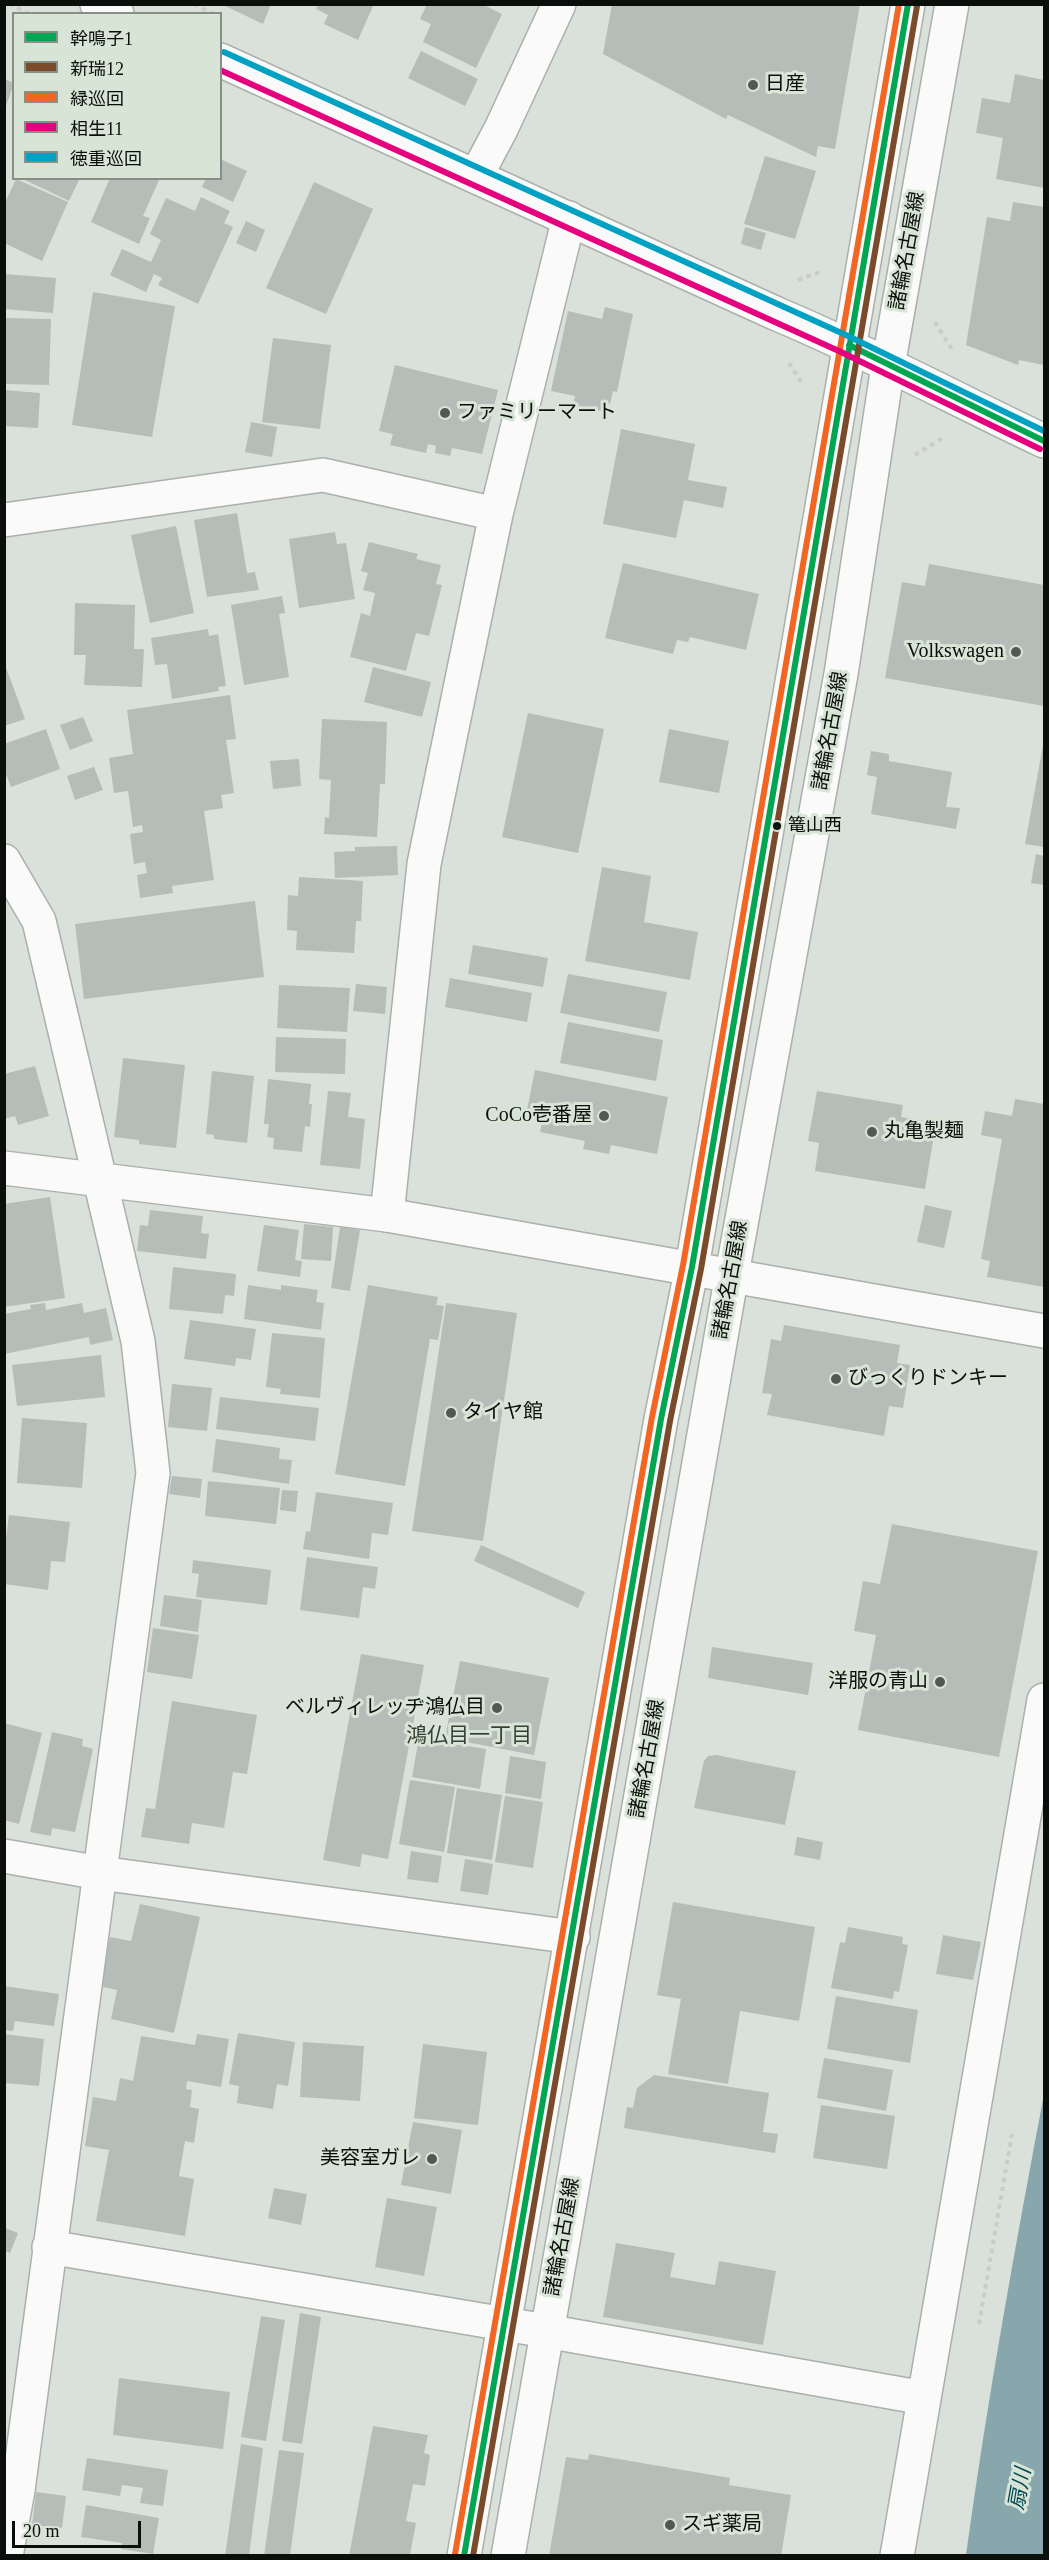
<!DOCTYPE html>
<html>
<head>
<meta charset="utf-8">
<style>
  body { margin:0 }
  #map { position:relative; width:1049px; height:2560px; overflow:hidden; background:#dae0da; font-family:"Times New Roman","Noto Sans JP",serif }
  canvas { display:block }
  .frame { position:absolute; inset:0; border:6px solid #0b0f0b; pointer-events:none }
  .legend { position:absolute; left:12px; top:12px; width:210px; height:168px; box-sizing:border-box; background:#d7e4d6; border:2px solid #858f85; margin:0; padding:8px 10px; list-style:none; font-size:18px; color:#0b0f0b }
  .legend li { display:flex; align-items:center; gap:12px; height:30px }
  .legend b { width:30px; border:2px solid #858f85 }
  .scale { position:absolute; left:12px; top:2521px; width:129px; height:27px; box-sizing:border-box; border:3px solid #0b0f0b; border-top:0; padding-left:8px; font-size:18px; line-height:21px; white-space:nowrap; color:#0b0f0b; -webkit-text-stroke:4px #d7e4d6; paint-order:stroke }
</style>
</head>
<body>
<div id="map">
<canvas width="1049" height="2560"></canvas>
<div class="frame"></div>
<ul class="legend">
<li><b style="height:8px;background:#00a651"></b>幹鳴子1</li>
<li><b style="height:8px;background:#7a4b2a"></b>新瑞12</li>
<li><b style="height:8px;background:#f26522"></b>緑巡回</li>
<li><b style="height:8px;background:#e5007d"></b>相生11</li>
<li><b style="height:8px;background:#01a1c4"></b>徳重巡回</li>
</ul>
<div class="scale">20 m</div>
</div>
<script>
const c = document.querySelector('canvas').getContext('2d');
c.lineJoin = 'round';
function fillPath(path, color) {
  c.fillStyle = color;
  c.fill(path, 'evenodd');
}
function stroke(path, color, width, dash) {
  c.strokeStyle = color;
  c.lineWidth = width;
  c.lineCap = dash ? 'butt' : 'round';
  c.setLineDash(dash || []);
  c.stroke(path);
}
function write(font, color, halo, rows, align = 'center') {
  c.font = font + ' "Times New Roman","Noto Sans JP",serif';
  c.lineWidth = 6;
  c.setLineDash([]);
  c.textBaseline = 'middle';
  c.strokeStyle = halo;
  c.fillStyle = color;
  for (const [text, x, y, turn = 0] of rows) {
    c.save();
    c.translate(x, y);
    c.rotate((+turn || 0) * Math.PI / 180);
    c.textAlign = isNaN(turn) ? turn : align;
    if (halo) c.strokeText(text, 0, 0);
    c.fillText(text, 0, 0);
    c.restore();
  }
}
fillPath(new Path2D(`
  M1044 2094V2555H966C987 2401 1015 2247 1044 2094Z`), '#87a7ac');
fillPath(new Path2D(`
  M221 4H271L263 24Z
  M318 4H374L358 40 324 24 328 15 316 9Z
  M427 4H482L502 14 476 68 423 42 431 24 420 19Z
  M612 4H860L835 149 818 146 816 157 728 115 726 119 603 54Z
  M421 51 478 79 465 106 408 78Z
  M1015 74 1044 80V188L996 179 1003 138 976 133 982 98 1010 103Z
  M4 79 14 83 5 109H4Z
  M765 156 816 171 795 239 744 224Z
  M220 159 247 171 233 202 202 187 206 178H220Z
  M21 178H80L69 201Z
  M110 178H160L143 216 150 218 139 244 91 222Z
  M16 179 68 202 42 261 4 243V205Z
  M314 182 373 209 326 314 266 288Z
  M201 197 230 211 224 223 233 227 198 304 158 285 162 278 154 274 146 292 110 275 122 249 151 262 161 240 150 234 166 198 195 211Z
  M1013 202 1044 207V365L1019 360 1018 365 966 345 987 217 1010 221Z
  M246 221 265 230 256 252 236 243Z
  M745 227 766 233 761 250 741 244Z
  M4 274 56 278 53 313 4 309Z
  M93 292 175 306 152 437 72 425Z
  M605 307 633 314 617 392 613 391 610 404 603 403 601 411 573 405 575 396 551 391 568 311 602 319Z
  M4 318 51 319 49 385 5 384Z
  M273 338 331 345 320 429 262 422Z
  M395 365 498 390 482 454 452 448 450 456 435 453 436 446 428 444 426 453 390 445 393 434 379 431Z
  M4 390 40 393 38 428 4 426Z
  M251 422 277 427 272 457 245 452Z
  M621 429 695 444 688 480 727 487 723 508 684 500 676 538 603 524Z
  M237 513 247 573 255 572 259 590 207 597 194 520Z
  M176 526 194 613 150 623 131 535Z
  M335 532 337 544 346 543 355 599 299 608 289 539Z
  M369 542 418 554 416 559 441 565 436 584 442 585 429 636 416 633 406 671 350 657 361 613 370 616 375 593 363 590 368 573 361 571Z
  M623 563 759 594 746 650 690 637 688 642 677 640 673 654 605 638Z
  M929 564 1044 585V706L885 678 902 582 925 586Z
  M282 596 285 613 279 614 289 677 244 685 231 605Z
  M75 603 135 605 134 649H144L142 687 84 685 86 655H74Z
  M208 629 209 636 218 634 226 686 218 687 219 691 172 699 167 664 155 665 151 638Z
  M4 662 25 719 4 726Z
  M373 667 431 682 422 717 364 702Z
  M230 695 236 739 226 740 234 793 221 795 223 808 204 811 214 880 172 886 173 893 140 898 137 875 147 873 145 862 134 864 130 834 143 832 142 825 133 827 128 791 114 793 109 758 133 754 127 710Z
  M528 713 604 729 578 853 502 837Z
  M83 717 93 741 70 750 60 725Z
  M322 719 387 722 385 784H380L377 837 324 834 325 817 329 818 331 780 319 779Z
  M46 729 60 769 11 787 4 769V744Z
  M669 729 729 741 719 793 659 782Z
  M1043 745H1044V847L1025 844Z
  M871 751 889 754V761L952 772 946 807 960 808 956 829 871 814 877 777 867 775Z
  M299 759 301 786 273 789 270 761Z
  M94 767 103 790 75 800 67 776Z
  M397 846 398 875 335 878 334 852 355 851V847Z
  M1036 854 1044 856V885L1031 883Z
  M602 867 651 876 644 922 698 932 690 980 585 961Z
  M299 877 363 881 361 921H356L354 953 296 950 297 931 287 930 288 895 298 896Z
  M255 901 264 977 84 999 75 924Z
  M473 945 548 958 543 987 468 974Z
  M568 974 667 992 659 1032 560 1013Z
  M450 978 532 993 527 1022 445 1007Z
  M356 984 387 987 385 1014 353 1011Z
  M279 985 350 988 347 1032 277 1028Z
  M568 1022 663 1040 656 1081 560 1063Z
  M276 1037 346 1039 345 1074 275 1072Z
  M123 1058 185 1065 176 1148 139 1144V1140L114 1137Z
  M35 1066 49 1116 18 1125 15 1116 4 1119V1074Z
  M535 1070 668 1097 657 1154 611 1145 609 1154 583 1149 585 1141 540 1132 543 1119 526 1115Z
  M212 1071 254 1076 247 1143 214 1139V1135L206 1134Z
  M268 1079 311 1084 309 1104H312L310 1127 305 1126 302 1152 273 1149 274 1138 267 1137 269 1124H264Z
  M328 1091 351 1093 348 1117 365 1119 360 1169 320 1165Z
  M817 1091 903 1105 901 1117 936 1123 925 1189 815 1171 819 1143 808 1141Z
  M1015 1099 1044 1104V1287L987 1277 990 1261 981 1259 1002 1139 981 1135 985 1111 1012 1116Z
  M50 1197 65 1298 4 1307V1204Z
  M925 1205 952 1211 944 1248 917 1242Z
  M150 1210 203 1216 201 1233 209 1234 206 1259 137 1251 140 1225 148 1226Z
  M304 1224 333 1227 331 1261 301 1259Z
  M264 1225 299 1230 295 1260 302 1261 300 1277 257 1271Z
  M340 1227 360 1230 350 1291 331 1288Z
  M173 1267 236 1274 234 1296 225 1295 223 1314 169 1309Z
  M248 1285 281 1290V1285L318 1290 316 1302 324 1303 321 1330 244 1319Z
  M368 1285 438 1297 436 1305 444 1306 438 1340 430 1339 405 1486 335 1474Z
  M45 1303 46 1310 82 1303 84 1313 106 1308 113 1340 90 1345 89 1337 4 1354V1314L31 1309 30 1305Z
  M446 1303 517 1313 483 1541 412 1531Z
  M190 1320 256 1329 251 1360 236 1358 235 1366 184 1359Z
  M784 1325 900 1345 897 1363 910 1365 903 1408 889 1406 884 1436 767 1415 772 1394 762 1393 771 1339 781 1341Z
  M272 1333 325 1338 320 1398 280 1394 281 1389 266 1387Z
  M101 1355 105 1397 17 1406 12 1365Z
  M172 1384 212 1388 207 1431 168 1427Z
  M220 1397 319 1408 315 1441 216 1429Z
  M22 1418 87 1423 82 1488 17 1483Z
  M216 1439 280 1448 279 1459 292 1460 289 1484 212 1472Z
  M172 1476 202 1479 200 1498 169 1494Z
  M208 1481 280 1488 276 1524 205 1516Z
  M282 1490 298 1491 296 1512 280 1510Z
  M316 1492 393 1503 388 1535 372 1533 369 1559 303 1549 306 1531 310 1532Z
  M9 1515 70 1522 65 1562 51 1561 48 1590 4 1584V1553Z
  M892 1524 1038 1551 999 1757 858 1730 876 1635 854 1631 863 1581 880 1584Z
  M481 1545 585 1592 578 1608 474 1561Z
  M307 1557 378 1567 375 1589 363 1587 359 1618 300 1610Z
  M193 1560 271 1570 267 1605 196 1597 199 1574 192 1573Z
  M164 1595 202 1600 198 1632 160 1626Z
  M153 1628 199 1635 192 1679 147 1672Z
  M712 1647 813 1663 808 1695 708 1678Z
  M361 1654 424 1665 388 1859 362 1854 360 1867 323 1860Z
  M460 1661 549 1678 534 1755 445 1738Z
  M172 1701 257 1715 247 1774 233 1772 224 1828 192 1823 189 1844 141 1837 146 1808 155 1809Z
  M4 1723 42 1733 19 1824 4 1820Z
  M52 1732 83 1739 82 1746 93 1749 75 1832 52 1828 51 1836 30 1832Z
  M419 1738 486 1749 480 1789 412 1777Z
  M716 1755 796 1771 785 1825 694 1808 704 1761 708 1756Z
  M510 1756 546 1762 541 1799 505 1793Z
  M410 1780 455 1787 444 1852 399 1844Z
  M457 1788 502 1795 492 1860 447 1853Z
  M505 1796 543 1802 533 1868 495 1862Z
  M797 1837 823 1842 820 1860 794 1855Z
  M411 1851 442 1856 438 1883 407 1879Z
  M465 1859 493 1864 488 1895 460 1891Z
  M673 1902 815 1927 799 2021 740 2011 728 2084 668 2074 681 1999 657 1995Z
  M140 1904 200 1917 174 2033 111 2019 117 1990 99 1986 110 1937 131 1941Z
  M848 1927 903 1937 902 1944 908 1945 899 1992 894 1991 893 1999 831 1988 840 1942 845 1943Z
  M943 1935 981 1942 973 1980 936 1974Z
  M4 1986 59 1994 54 2026 15 2021 13 2031 4 2030Z
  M836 1996 918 2010 910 2063 827 2049Z
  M238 2033 295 2042 288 2086 277 2084 273 2109 237 2103 239 2086 229 2084Z
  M4 2034 44 2039 39 2086 4 2083Z
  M197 2034 229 2039 221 2087 187 2081 186 2089 192 2090 190 2107 199 2109 194 2143 185 2141 179 2176 194 2179 185 2236 96 2221 109 2150 85 2146 93 2097 116 2101 120 2078 133 2081 141 2036 195 2045Z
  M303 2042 364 2046 360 2101 300 2097Z
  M423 2044 487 2052 478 2125 414 2118Z
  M824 2058 893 2070 886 2111 817 2098Z
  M654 2075 769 2093 763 2132 778 2134 775 2153 624 2128 627 2107 633 2108 637 2088Z
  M821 2105 895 2116 887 2169 813 2158Z
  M413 2122 462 2130 451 2194 401 2185Z
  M274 2188 307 2194 301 2225 268 2218Z
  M387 2198 437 2207 424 2276 375 2267Z
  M5 2228 18 2233 10 2253 5 2251Z
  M616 2243 675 2253 670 2277 715 2285 719 2261 776 2271 763 2345 603 2317Z
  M300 2313 321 2317 302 2444 282 2441Z
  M261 2316 285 2320 266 2441 241 2437Z
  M119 2378 230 2392 223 2449 113 2435Z
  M373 2426 428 2435 424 2453 430 2455 425 2486 413 2484 406 2521 416 2523 410 2555 349 2556Z
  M241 2444 263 2448 249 2556H225Z
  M279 2450 304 2453 290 2556H264Z
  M589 2454 730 2478 729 2485 791 2495 781 2556H549L566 2457 588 2460Z
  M87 2458 168 2470 163 2506 140 2503 143 2488 122 2485 120 2496 82 2490Z
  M36 2492 66 2496 62 2528 32 2525Z
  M86 2505 159 2518 153 2554 121 2549 122 2543 81 2537Z`), '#b6bdb9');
const street = new Path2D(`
  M476 176 501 129 559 4
  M4 520 323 475 496 514
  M4 861 39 921 138 1341 153 1473 18 2490 6 2556
  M387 1215 424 864 496 514 569 218
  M4 1856 100 1873 573 1937
  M49 2247 546 2331 924 2398
  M897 2556 1044 1700`);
const secondary = new Path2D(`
  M97 4 117 14
  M220 60 777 314C868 352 955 399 1044 441
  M4 1168 387 1215 1044 1331`);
const primary = new Path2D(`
  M464 2556 661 1419 692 1267 908 4
  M508 2556 732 1274 841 674 888 366 952 4`);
stroke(street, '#abb0ab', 36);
stroke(secondary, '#abb0ab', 36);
stroke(primary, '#abb0ab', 36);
stroke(new Path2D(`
  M9 4 29 14
  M194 4 213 14
  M798 280 822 271
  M935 322 953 351
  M789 363 803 385
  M915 455 944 437
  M979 2324 1012 2134`), '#c9ccc9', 4, [4.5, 4.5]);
stroke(street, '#f9faf9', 33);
stroke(secondary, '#f9faf9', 33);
stroke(primary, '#f9faf9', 33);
stroke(new Path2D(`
  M849 345 1044 441
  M464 2556 661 1419 692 1267 908 4`), '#00a651', 6);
stroke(new Path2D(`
  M473 2556 670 1421 701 1269 917 6`), '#7a4b2a', 6);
stroke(new Path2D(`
  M455 2554 652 1417 683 1265 899 4`), '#f26522', 6);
stroke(new Path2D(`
  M220 70 841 352 1040 449`), '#e5007d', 6);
stroke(new Path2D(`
  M224 52 848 336 1044 431`), '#01a1c4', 6);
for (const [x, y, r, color] of [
  [753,85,6,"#535853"],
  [445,413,6,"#535853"],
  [1016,652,6,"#535853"],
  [777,826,5,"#0b0f0b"],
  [604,1116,6,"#535853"],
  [872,1132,6,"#535853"],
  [836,1379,6,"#535853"],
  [451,1413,6,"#535853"],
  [940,1682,6,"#535853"],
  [497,1708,6,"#535853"],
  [432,2159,6,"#535853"],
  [670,2525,6,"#535853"]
]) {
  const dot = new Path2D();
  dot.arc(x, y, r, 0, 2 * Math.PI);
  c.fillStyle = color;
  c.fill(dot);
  stroke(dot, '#d7e4d6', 2);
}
write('18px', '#0b0f0b', '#d7e4d6', [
  ["篭山西",788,826]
], 'left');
write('20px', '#0b0f0b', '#d7e4d6', [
  ["日産",765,85],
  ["ファミリーマート",457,413],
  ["Volkswagen",1004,652,"right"],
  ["CoCo壱番屋",592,1116,"right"],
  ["丸亀製麺",884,1132],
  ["びっくりドンキー",848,1379],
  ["タイヤ館",463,1413],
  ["洋服の青山",928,1682,"right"],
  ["ベルヴィレッヂ鴻仏目",485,1708,"right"],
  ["美容室ガレ",420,2159,"right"],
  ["スギ薬局",682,2525]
], 'left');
write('20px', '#0b0f0b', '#d7e4d6', [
  ["諸輪名古屋線",908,251,-80],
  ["諸輪名古屋線",831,731,-80],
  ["諸輪名古屋線",731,1280,-80],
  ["諸輪名古屋線",648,1759,-80],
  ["諸輪名古屋線",563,2237,-80]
]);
write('21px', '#364036', '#d7e4d6', [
  ["鴻仏目一丁目",469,1736]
]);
write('italic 21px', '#024852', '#d7e4d6', [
  ["扇川",1021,2489,-80]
]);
</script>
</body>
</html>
